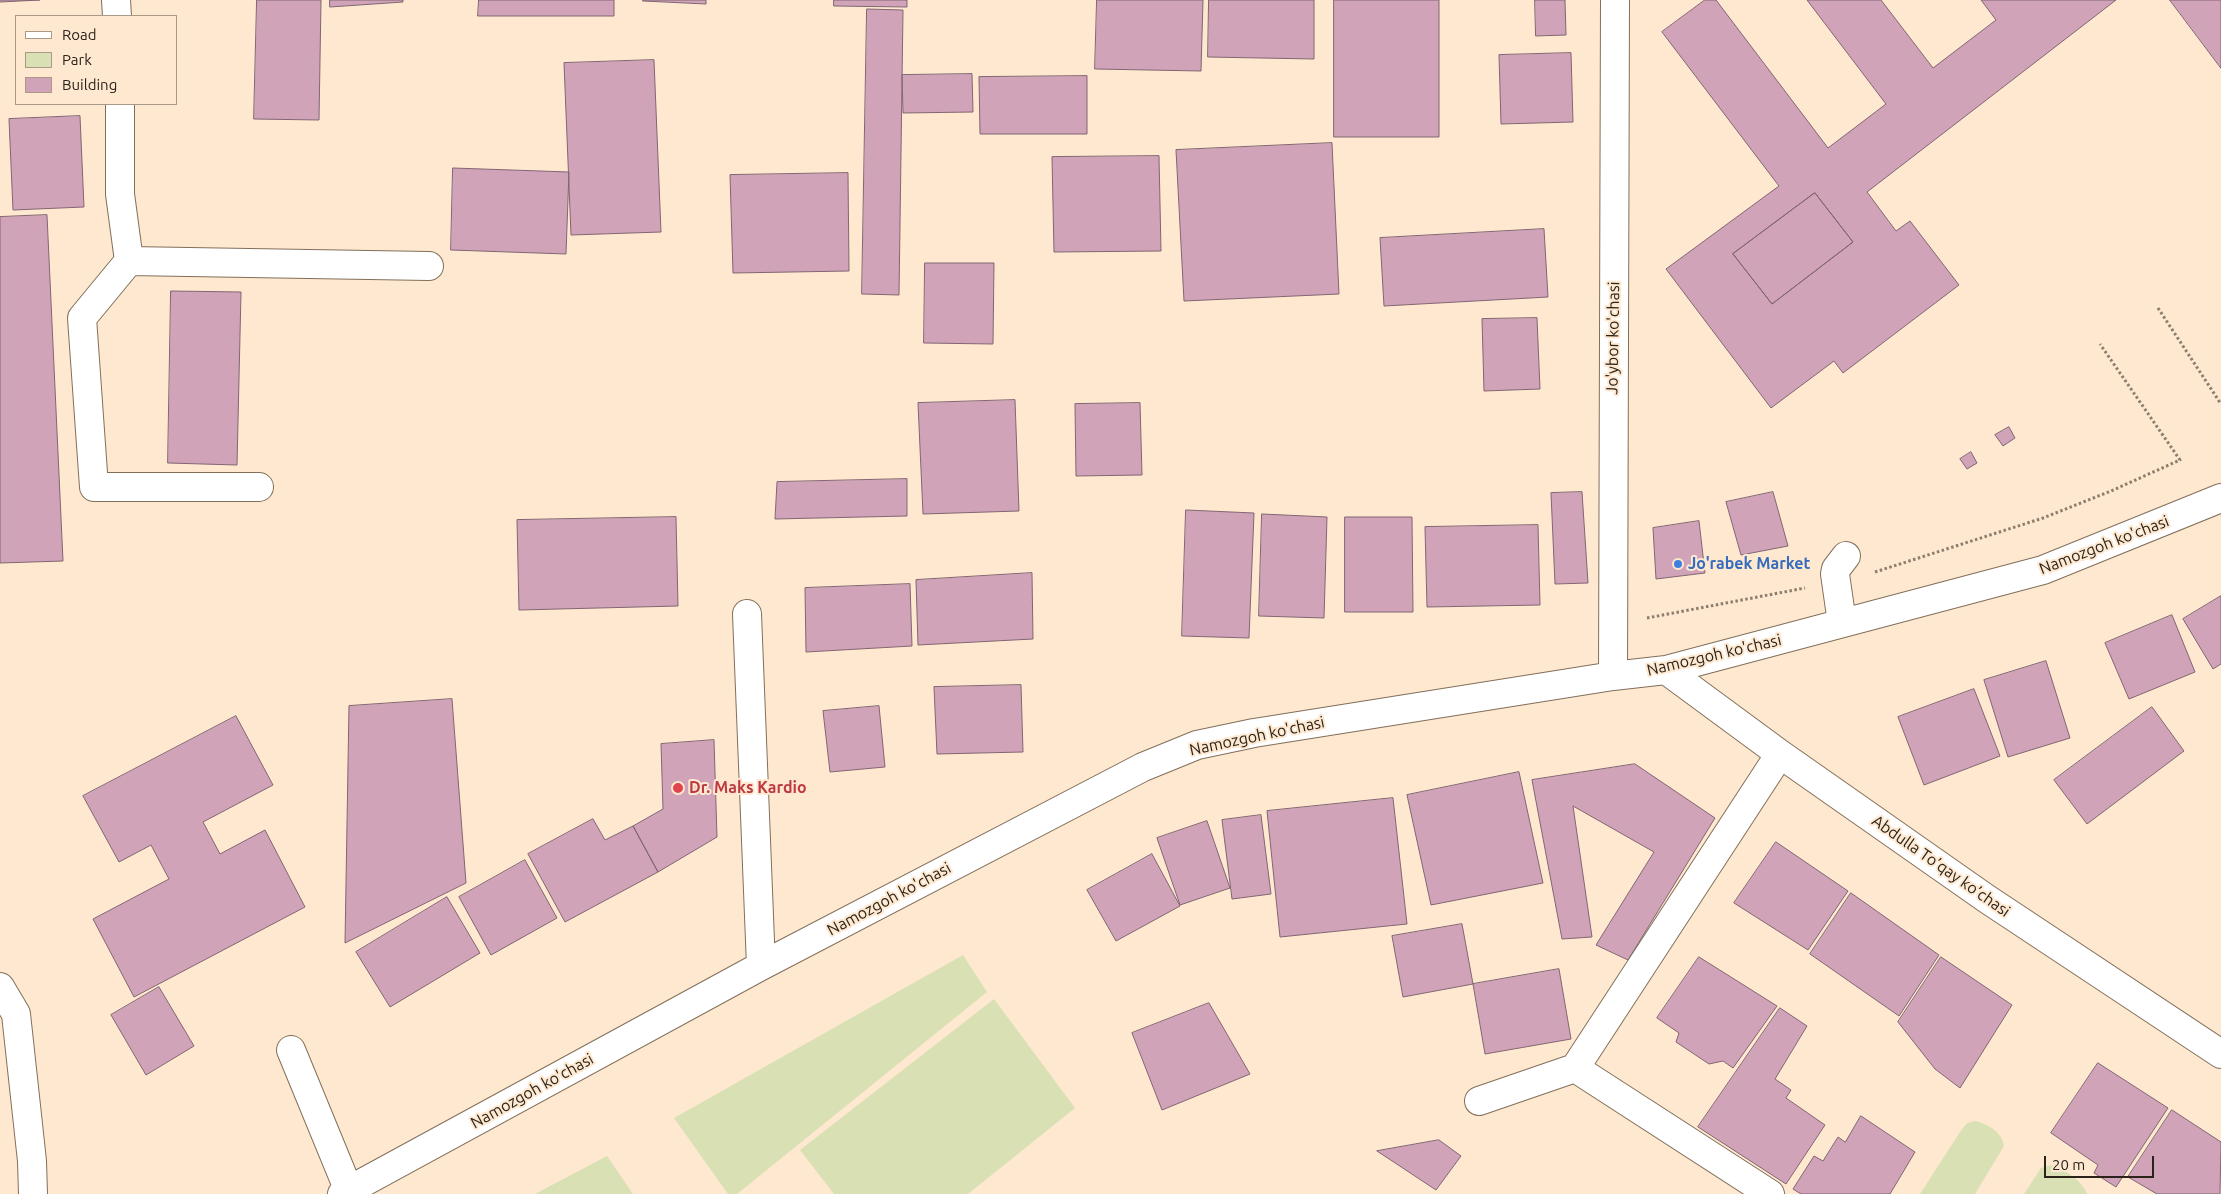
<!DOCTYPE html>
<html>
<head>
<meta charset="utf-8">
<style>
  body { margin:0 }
  #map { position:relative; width:2221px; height:1194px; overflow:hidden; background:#fee8d0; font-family:Ubuntu,sans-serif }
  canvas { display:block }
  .legend { position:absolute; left:15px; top:15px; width:162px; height:90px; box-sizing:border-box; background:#fee8d0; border:1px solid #aa9987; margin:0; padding:6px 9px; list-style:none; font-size:15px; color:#2b231a }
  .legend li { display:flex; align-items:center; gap:10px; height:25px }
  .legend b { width:25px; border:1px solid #aa9987 }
  .scale { position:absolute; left:2044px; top:1156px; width:110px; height:22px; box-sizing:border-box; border:2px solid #2b231a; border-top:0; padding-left:6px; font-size:15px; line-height:18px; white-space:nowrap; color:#2b231a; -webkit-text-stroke:4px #fee8d0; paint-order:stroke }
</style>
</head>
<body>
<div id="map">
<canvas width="2221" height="1194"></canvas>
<ul class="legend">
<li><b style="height:6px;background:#fff"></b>Road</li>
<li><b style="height:14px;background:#d9e0b3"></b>Park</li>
<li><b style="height:14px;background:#d0a3b8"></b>Building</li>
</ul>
<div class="scale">20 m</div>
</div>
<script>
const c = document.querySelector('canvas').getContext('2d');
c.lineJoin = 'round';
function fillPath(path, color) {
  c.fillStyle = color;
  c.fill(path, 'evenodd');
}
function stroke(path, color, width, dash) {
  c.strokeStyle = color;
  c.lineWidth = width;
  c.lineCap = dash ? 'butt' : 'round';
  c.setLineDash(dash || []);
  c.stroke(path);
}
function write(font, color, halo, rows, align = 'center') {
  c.font = font + ' Ubuntu,sans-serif';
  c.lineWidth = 4;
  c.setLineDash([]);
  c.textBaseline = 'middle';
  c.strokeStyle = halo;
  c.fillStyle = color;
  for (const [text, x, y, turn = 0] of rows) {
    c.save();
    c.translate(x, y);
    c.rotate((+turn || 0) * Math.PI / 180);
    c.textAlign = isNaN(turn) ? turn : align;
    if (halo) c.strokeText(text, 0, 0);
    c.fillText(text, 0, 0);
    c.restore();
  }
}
fillPath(new Path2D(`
  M963 955 987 992 737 1194H728L674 1118Z
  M994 999 1075 1108 968 1194H834L800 1150Z
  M1976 1121C1989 1125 2002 1132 2004 1146L1975 1194H1920L1960 1132 1967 1123Z
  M607 1156 633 1194H535Z
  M2051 1165C2064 1169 2083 1181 2087 1194H2024L2041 1168Z`), '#d9e0b3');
const building = new Path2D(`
  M0 0H40L0 2Z
  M257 0H321L319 120 254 119Z
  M330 0H403V2L330 7Z
  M479 0H614V16H478Z
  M643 0H706V4L643 1Z
  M834 0H907V7L834 6Z
  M1097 0H1203L1201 71 1095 69Z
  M1209 0H1314V59L1208 57Z
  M1334 0H1439V137H1334Z
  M1535 0H1565L1566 35 1536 36Z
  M1705 0H1716L1828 148 1886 104 1807 0H1881L1933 68 1996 20 1981 0H2116L1867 192 1896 231 1910 221 1959 285 1843 373 1834 361 1771 408 1666 269 1779 186 1662 32ZM1815 193 1853 242 1772 304 1733 254Z
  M2170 0H2221V68Z
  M867 9 903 10 899 295 862 294Z
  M1571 53 1573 122 1501 124 1499 55Z
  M654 60 661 232 571 235 564 63Z
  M972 74 973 112 903 113 902 75Z
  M1087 76V134H980L979 77Z
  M80 116 84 207 13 210 9 119Z
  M1332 143 1339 294 1184 301 1176 150Z
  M1159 156 1161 251 1054 252 1052 157Z
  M453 168 569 172 566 254 451 250Z
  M848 173 849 271 733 273 730 175Z
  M1815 193 1853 242 1772 304 1733 254Z
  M47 215 63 561 0 563V217Z
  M1544 229 1548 297 1384 306 1380 238Z
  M925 263H994L993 344 924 343Z
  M171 291 241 292 237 465 168 463Z
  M1537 318 1540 389 1484 391 1482 319Z
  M1015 400 1019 511 923 514 918 403Z
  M1140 403 1142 475 1076 476 1075 404Z
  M2009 427 2015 438 2003 446 1995 435Z
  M1971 452 1977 463 1967 469 1960 459Z
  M907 479V516L775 519 777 482Z
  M1582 492 1588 583 1555 584 1551 493Z
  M1773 492 1788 546 1741 555 1726 502Z
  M1186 510 1254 513 1249 638 1182 636Z
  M1262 514 1327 517 1324 618 1259 616Z
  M676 517 678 606 519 610 517 520Z
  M1345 517H1412L1413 612H1345Z
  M1699 521 1705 573 1656 579 1653 528Z
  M1538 525 1540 605 1427 607 1425 527Z
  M1032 573 1033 639 918 645 916 580Z
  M910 584 912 646 806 652 805 588Z
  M2221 596V664L2213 669 2183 619Z
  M2172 615 2195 672 2129 699 2105 643Z
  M2046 661 2070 738 2008 757 1984 680Z
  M1021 685 1023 752 937 754 934 687Z
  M1974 689 2000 756 1924 785 1898 717Z
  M452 699 466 883 345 943 349 706Z
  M879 706 885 767 830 772 823 711Z
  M2152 707 2184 751 2087 824 2054 780Z
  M236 716 273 785 203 822 220 854 265 830 305 907 134 997 93 919 169 879 151 845 119 862 83 796Z
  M714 740 717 837 658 872 633 826 663 809 661 744Z
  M1635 764 1715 818 1628 960 1596 945 1654 852 1573 806 1592 937 1562 939 1532 780Z
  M1519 772 1543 883 1431 905 1407 795Z
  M1393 798 1407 924 1280 937 1267 811Z
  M1261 815 1271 894 1232 899 1222 820Z
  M593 819 605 840 633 826 658 872 565 922 528 854Z
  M1207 821 1230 888 1180 905 1157 838Z
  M1776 842 1848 891 1808 950 1734 903Z
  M1152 854 1180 906 1116 941 1087 890Z
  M525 860 557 918 491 955 459 897Z
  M1851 893 1939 955 1899 1016 1810 954Z
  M447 897 480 953 390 1007 356 952Z
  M1462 924 1473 984 1403 997 1392 936Z
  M1699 957 1777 1006 1733 1068 1723 1061 1709 1064 1676 1042 1679 1033 1657 1018Z
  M1941 957 2012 1005 1960 1088 1935 1069 1898 1022Z
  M1559 969 1571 1039 1485 1054 1473 984Z
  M159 987 194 1046 146 1075 111 1015Z
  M1209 1003 1250 1074 1162 1110 1132 1033Z
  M1780 1008 1807 1026 1775 1079 1791 1090 1786 1098 1825 1125 1786 1184 1698 1127Z
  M2098 1063 2168 1108 2116 1187 2094 1173 2098 1165 2051 1133Z
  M2172 1110 2221 1142 2220 1194H2157L2128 1177Z
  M1861 1116 1915 1152 1890 1194H1801L1793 1189 1814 1156 1823 1161 1838 1137 1845 1142Z
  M1439 1140 1461 1156 1436 1190 1377 1151Z`);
fillPath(building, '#d0a3b8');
stroke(building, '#816672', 1);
const minor = new Path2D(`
  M116 0 117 16
  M120 104V194L129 261 82 318 94 487H259
  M129 261 429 266
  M747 614 761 966
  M1842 623 1835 574 1836 569 1846 556
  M1666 670 1780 754 1987 899 2221 1054
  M1613 676 1615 0
  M0 987 16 1014 32 1161 33 1194
  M291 1050 349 1191
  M1575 1068 1780 754
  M1479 1101 1575 1068 1770 1194
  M342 1194 761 966 1143 767 1197 745 1254 733 1613 676 1666 670 2043 570 2221 498`);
stroke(minor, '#826f5a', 30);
stroke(new Path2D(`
  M2158 308 2221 404
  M1875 572 2043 518 2111 491 2180 460 2100 344
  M1647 618 1805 588`), '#8c7e6e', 3, [2.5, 2.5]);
stroke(minor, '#fff', 28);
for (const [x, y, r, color] of [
  [1678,564,5,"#3f7fe0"],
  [678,788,6,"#e0444e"]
]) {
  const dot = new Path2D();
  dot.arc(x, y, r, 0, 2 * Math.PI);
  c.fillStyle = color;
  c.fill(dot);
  stroke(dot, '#fee8d0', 2);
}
write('16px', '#2b231a', '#fee8d0', [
  ["Jo'ybor ko'chasi",1613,338,-89],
  ["Namozgoh ko'chasi",2104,545,-21],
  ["Namozgoh ko'chasi",1714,655,-13],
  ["Namozgoh ko'chasi",1257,736,-12],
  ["Abdulla To’qay ko’chasi",1941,866,35],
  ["Namozgoh ko'chasi",889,899,-28],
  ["Namozgoh ko'chasi",532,1091,-29]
]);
write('bold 16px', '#366cbe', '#fee8d0', [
  ["Jo'rabek Market",1688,564]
], 'left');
write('bold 16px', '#be3a42', '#fee8d0', [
  ["Dr. Maks Kardio",689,788]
], 'left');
</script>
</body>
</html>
